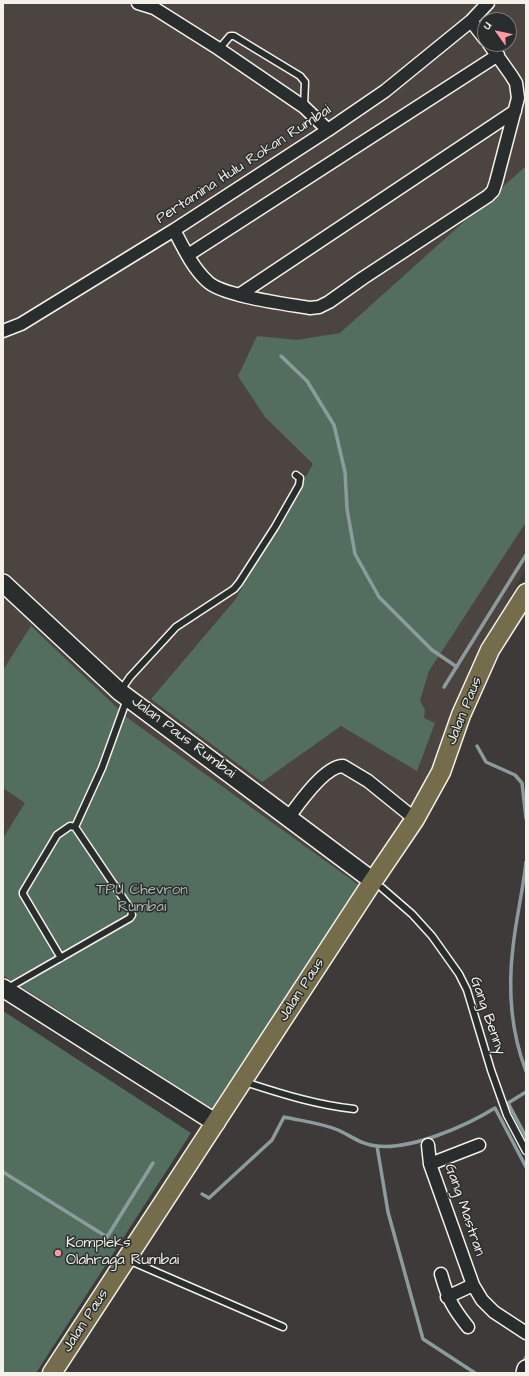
<!DOCTYPE html>
<html>
<head>
<meta charset="utf-8">
<style>
  body { margin:0 }
  #map { position:relative; width:529px; height:1376px; overflow:hidden; background:#3e3a39; font-family:"Architects Daughter",sans-serif }
  canvas { display:block }
  .frame { position:absolute; inset:0; border:4px solid #f4f1e8; pointer-events:none }
  .north { position:absolute; left:477px; top:12px; width:40px; height:40px; box-sizing:border-box; background:#2a2d2e; border:1px solid #7b7b78; border-radius:50%; rotate:303deg; font-size:11px; font-weight:700; line-height:16px; text-align:center; color:#f4f1e8 }
  .north::after { content:''; display:block; margin:auto; width:14px; height:18px; background:#ff9aa2; clip-path:polygon(50% 0,100% 100%,50% 72%,0 100%) }
</style>
</head>
<body>
<div id="map">
<canvas width="529" height="1376"></canvas>
<div class="frame"></div>
<div class="north">U</div>
</div>
<script>
const c = document.querySelector('canvas').getContext('2d');
c.lineJoin = 'round';
function fillPath(path, color) {
  c.fillStyle = color;
  c.fill(path, 'evenodd');
}
function stroke(path, color, width, dash) {
  c.strokeStyle = color;
  c.lineWidth = width;
  c.lineCap = dash ? 'butt' : 'round';
  c.setLineDash(dash || []);
  c.stroke(path);
}
function write(font, color, halo, rows, align = 'center') {
  c.font = font + ' "Architects Daughter",sans-serif';
  c.lineWidth = 3;
  c.setLineDash([]);
  c.textBaseline = 'middle';
  c.strokeStyle = halo;
  c.fillStyle = color;
  for (const [text, x, y, turn = 0] of rows) {
    c.save();
    c.translate(x, y);
    c.rotate((+turn || 0) * Math.PI / 180);
    c.textAlign = isNaN(turn) ? turn : align;
    if (halo) c.strokeText(text, 0, 0);
    c.fillText(text, 0, 0);
    c.restore();
  }
}
fillPath(new Path2D(`
  M3 3H526V570L517 583 476 673 442 771 215 1113 3 978ZM485 20H509V44H485Z`), '#4c4441');
fillPath(new Path2D(`
  M526 166V522L429 671 420 700 425 710 424 718 435 723 417 771 341 726 262 782 151 699 235 600 313 464 265 417 238 376 257 336 297 340 340 333Z
  M31 626 129 719 360 886 213 1109 3 975V838L25 803 3 788V670Z
  M3 1011 191 1133 36 1373H3Z`), '#536e5e');
stroke(new Path2D(`
  M281 356 307 381 334 425 345 472 347 509 355 554 379 597 432 650 457 667
  M444 687 526 555
  M477 746 486 762 515 775 522 783 526 818
  M526 862C523 891 516 918 513 947 508 988 511 1032 526 1071
  M526 1092 508 1103 526 1137
  M377 1146 388 1212 423 1339 475 1373
  M3 1172 107 1237 153 1163
  M202 1194 209 1198 272 1140 284 1117C302 1121 321 1123 338 1130 351 1136 362 1145 377 1146 411 1150 466 1126 495 1108L526 1167
  M523 1364 526 1357`), '#8c9c9d', 3.5);
const lane = new Path2D(`
  M219 49 230 36H234L300 76 305 82 304 107
  M121 690 130 677 176 627 234 589 239 583 275 527 299 485 300 478 296 475
  M75 827 102 768 127 699
  M382 888 412 914 432 936 459 974 467 990 491 1070 507 1115 526 1151
  M8 988 130 918 132 915 131 910 75 827 70 826 57 835 23 892V894L61 958
  M251 1084C285 1095 318 1105 354 1109
  M133 1262 283 1327`);
const street = new Path2D(`
  M138 3 154 8 219 49 304 107 328 130
  M471 21 485 39
  M174 230C183 247 192 267 207 281 221 296 287 304 310 308L319 307 329 302 363 278 488 196 493 191 496 182 518 98 516 83 511 75 489 44
  M188 255 498 55
  M239 295 515 111
  M3 331 21 324 174 230 328 130 385 91 471 21 488 3
  M289 817C299 803 325 766 343 766L368 781 415 819
  M428 1145 430 1164 473 1285 482 1300 494 1312 526 1333
  M430 1164 479 1145
  M441 1274C448 1299 452 1307 468 1327
  M447 1297 473 1285`);
const secondary = new Path2D(`
  M3 583 120 692 373 881
  M3 988 216 1123
  M525 1373 526 1369`);
const primary = new Path2D(`
  M52 1373 373 881 415 819 441 772 461 715 490 650 526 593`);
stroke(lane, '#f4f1e8', 9);
stroke(street, '#f4f1e8', 15);
stroke(secondary, '#f4f1e8', 20);
stroke(primary, '#f4f1e8', 21);
stroke(lane, '#2a2d2e', 6);
stroke(street, '#2a2d2e', 12);
stroke(secondary, '#2a2d2e', 17);
stroke(primary, '#746c4b', 18);
for (const [x, y, r, color] of [
  [58,1253,4,"#ff9aa2"]
]) {
  const dot = new Path2D();
  dot.arc(x, y, r, 0, 2 * Math.PI);
  c.fillStyle = color;
  c.fill(dot);
  stroke(dot, '#2a2d2e', 1.5);
}
write('15px', '#f4f1e8', '#2a2d2e', [
  ["Pertamina Hulu Rokan Rumbai",244,165,-33],
  ["Jalan Paus",465,711,-68],
  ["Jalan Paus Rumbai",183,738,37],
  ["Jalan Paus",302,990,-57],
  ["Gang Benny",487,1016,71],
  ["Gang Mastran",464,1210,71],
  ["Jalan Paus",86,1321,-57]
]);
write('15px', '#acb6aa', '#2a2d2e', [
  ["TPU Chevron",142,891],
  ["Rumbai",142,908]
]);
write('15px', '#f4f1e8', '#2a2d2e', [
  ["Kompleks",66,1244],
  ["Olahraga Rumbai",66,1261]
], 'left');
</script>
</body>
</html>
